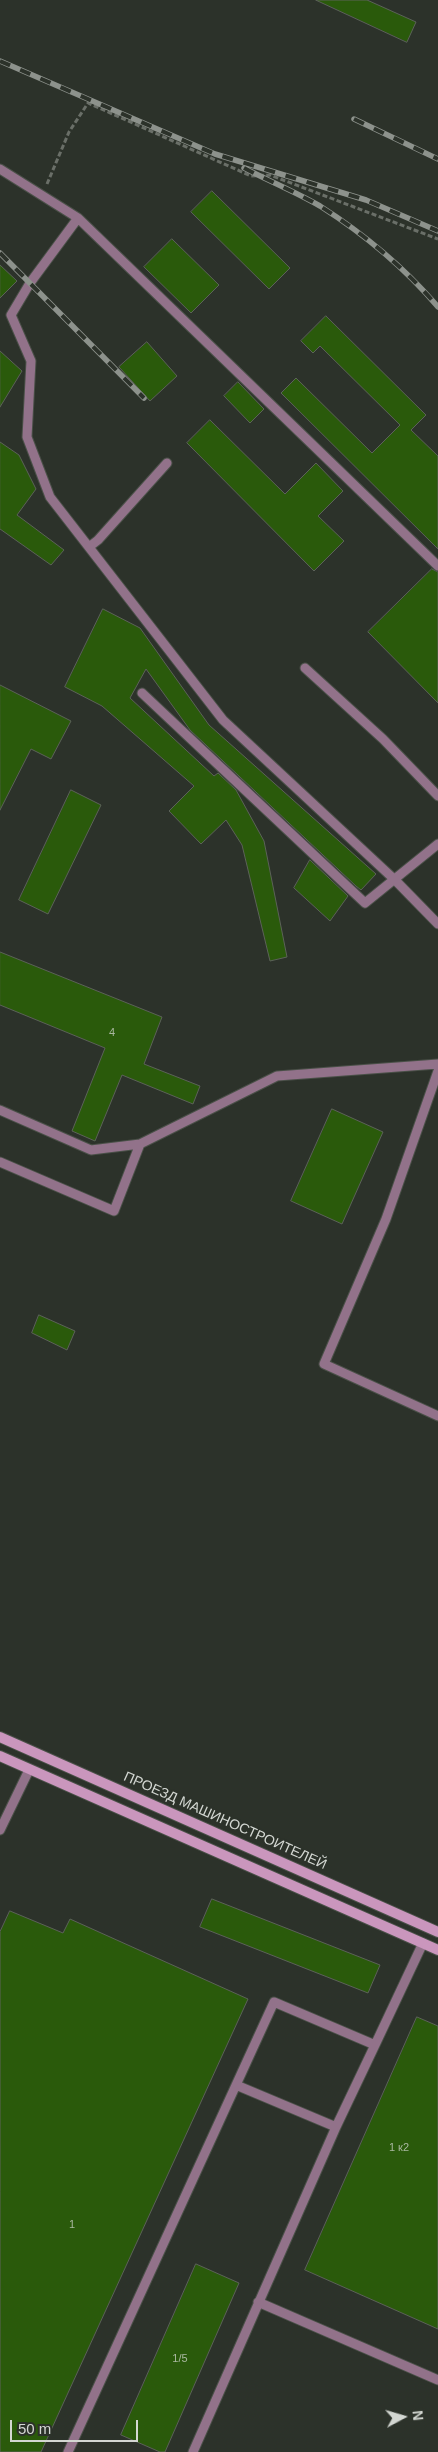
<!DOCTYPE html>
<html>
<head>
<meta charset="utf-8">
<style>
  body { margin:0 }
  #map { position:relative; width:438px; height:2452px; overflow:hidden; background:#2c322a; font-family:Arial,sans-serif }
  canvas { display:block }
  .north { position:absolute; left:378px; top:2392px; width:50px; height:50px; -webkit-text-stroke:4px #2c322a; paint-order:stroke; rotate:84deg; font-size:14px; font-weight:700; line-height:20px; text-align:center; color:#d3d7d2 }
  .north::after { content:''; display:block; margin:auto; width:18px; height:22px; background:#d3d7d2; clip-path:polygon(50% 0,100% 100%,50% 72%,0 100%) }
  .scale { position:absolute; left:10px; top:2420px; width:128px; height:22px; box-sizing:border-box; border:2px solid #d3d7d2; border-top:0; padding-left:6px; font-size:15px; line-height:18px; white-space:nowrap; color:#d3d7d2; -webkit-text-stroke:4px #2c322a; paint-order:stroke }
</style>
</head>
<body>
<div id="map">
<canvas width="438" height="2452"></canvas>
<div class="north">N</div>
<div class="scale">50 m</div>
</div>
<script>
const c = document.querySelector('canvas').getContext('2d');
c.lineJoin = 'round';
function fillPath(path, color) {
  c.fillStyle = color;
  c.fill(path, 'evenodd');
}
function stroke(path, color, width, dash) {
  c.strokeStyle = color;
  c.lineWidth = width;
  c.lineCap = dash ? 'butt' : 'round';
  c.setLineDash(dash || []);
  c.stroke(path);
}
function write(font, color, halo, rows, align = 'center') {
  c.font = font + ' Arial,sans-serif';
  c.lineWidth = 4;
  c.setLineDash([]);
  c.textBaseline = 'middle';
  c.strokeStyle = halo;
  c.fillStyle = color;
  for (const [text, x, y, turn = 0] of rows) {
    c.save();
    c.translate(x, y);
    c.rotate((+turn || 0) * Math.PI / 180);
    c.textAlign = isNaN(turn) ? turn : align;
    if (halo) c.strokeText(text, 0, 0);
    c.fillText(text, 0, 0);
    c.restore();
  }
}
const building = new Path2D(`
  M316 0H367L416 22 407 42Z
  M212 191 290 268 269 289 191 212Z
  M172 239 219 285 191 313 144 267Z
  M0 265 17 281 0 298Z
  M326 316 426 415 411 430 438 456V549L281 393 296 378 372 453 400 425 320 346 313 353 301 341Z
  M147 342 177 376 150 401 119 367Z
  M0 351 22 371 0 407Z
  M238 382 264 409 250 423 224 396Z
  M210 420 285 494 316 463 343 491 318 516 344 541 314 571 187 443Z
  M0 442 19 455 36 489 17 515 64 550 51 565 0 529Z
  M432 569 438 572V703L368 632Z
  M103 609 140 628 209 725 376 874 361 890 356 886 190 730 146 669 130 698 214 776 218 773 236 790 264 841 287 957 270 961 242 845 226 820 201 844 169 811 194 786 102 706 65 687Z
  M0 685 71 721 51 759 31 749 0 810Z
  M71 790 101 805 48 914 19 900Z
  M310 860 348 896 330 921 294 888Z
  M0 952 162 1017 144 1064 200 1086 193 1104 122 1075 95 1141 72 1131 105 1048 0 1005Z
  M332 1109 383 1132 342 1224 291 1201Z
  M39 1315 75 1331 67 1350 32 1333Z
  M212 1899 380 1965 368 1993 200 1927Z
  M10 1911 63 1933 70 1919 248 1999 41 2452H0V1932Z
  M417 2017 438 2026V2329L305 2270Z
  M196 2264 239 2283 165 2452H160L121 2435Z`);
fillPath(building, '#2a5a0b');
stroke(building, '#5c6259', 1);
const service = new Path2D(`
  M0 169 78 218
  M89 547 98 540 167 463
  M438 566 78 218 30 283 11 315 31 361 27 437 50 497 223 720 395 880 438 924
  M305 668 383 739 438 796
  M142 693 365 903 438 844
  M438 1071 386 1219 324 1364 438 1416
  M0 1110 91 1150 140 1144 277 1076 438 1064
  M0 1162 114 1211 140 1144
  M0 1830 29 1770
  M375 2045 423 1943
  M236 2085 336 2127
  M258 2302 438 2380
  M68 2452 274 2002 375 2045 336 2127 193 2452`);
const secondary = new Path2D(`
  M0 1737 438 1932
  M0 1756 438 1950`);
stroke(service, '#4a5048', 11);
stroke(secondary, '#4a5048', 12);
stroke(new Path2D(`
  M47 184 69 132 88 103 251 176 270 175 438 239`), '#6a6f68', 3, [5, 2.5]);
stroke(service, '#92728a', 9);
stroke(secondary, '#ca96bd', 10);
const rail = new Path2D(`
  M0 61 215 154 366 200 438 231
  M354 119 438 159
  M244 168C269 181 296 192 320 206 364 234 404 267 438 307
  M0 253 144 398`);
stroke(rail, '#8d928c', 5.5);
stroke(rail, '#2c322a', 4, [11]);
write('11px', '#a9b8a0', null, [
  ["4",112,1033],
  ["1 к2",399,2148],
  ["1",72,2225],
  ["1/5",180,2359]
]);
write('14px', '#d3d7d2', '#2c322a', [
  ["ПРОЕЗД МАШИНОСТРОИТЕЛЕЙ",225,1821,24]
]);
</script>
</body>
</html>
